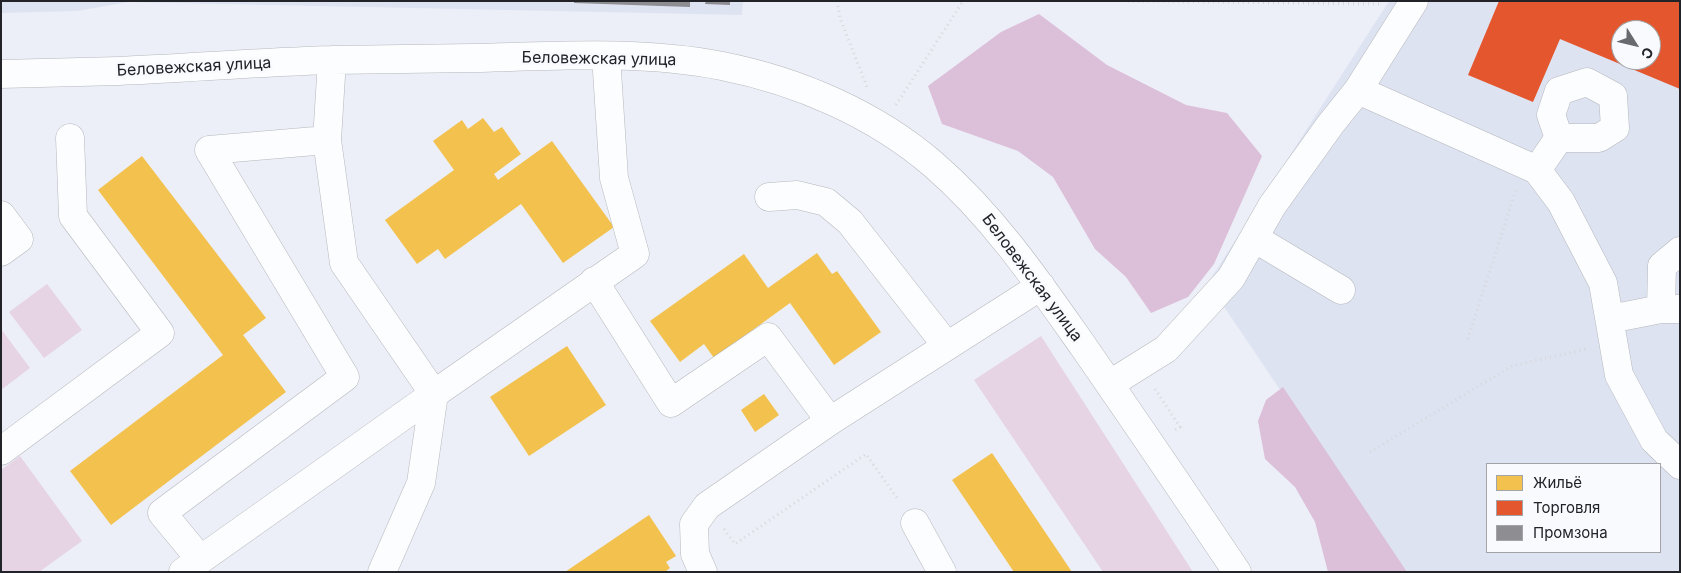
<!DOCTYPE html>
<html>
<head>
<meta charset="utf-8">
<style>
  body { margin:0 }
  #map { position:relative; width:1681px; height:573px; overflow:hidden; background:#eceff7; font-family:Inter,sans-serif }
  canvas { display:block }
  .frame { position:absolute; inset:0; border:2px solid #212328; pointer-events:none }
  .legend { position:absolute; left:1486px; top:463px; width:175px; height:90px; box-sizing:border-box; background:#f9fafd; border:1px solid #a3a4a8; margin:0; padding:6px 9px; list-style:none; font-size:15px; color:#212328 }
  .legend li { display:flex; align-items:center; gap:10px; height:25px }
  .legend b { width:25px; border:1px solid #a3a4a8 }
  .north { position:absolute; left:1611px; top:20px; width:50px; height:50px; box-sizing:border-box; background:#f9fafd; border:1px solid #a3a4a8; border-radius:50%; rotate:126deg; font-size:14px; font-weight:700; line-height:20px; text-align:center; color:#212328 }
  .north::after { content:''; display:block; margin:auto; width:18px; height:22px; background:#686a70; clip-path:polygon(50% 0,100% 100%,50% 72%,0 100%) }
</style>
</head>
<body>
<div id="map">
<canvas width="1681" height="573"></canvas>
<div class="frame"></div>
<ul class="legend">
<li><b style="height:14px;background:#f2c14e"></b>Жильё</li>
<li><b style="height:14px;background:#e4572e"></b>Торговля</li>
<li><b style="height:14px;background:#8d8d92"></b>Промзона</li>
</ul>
<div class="north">С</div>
</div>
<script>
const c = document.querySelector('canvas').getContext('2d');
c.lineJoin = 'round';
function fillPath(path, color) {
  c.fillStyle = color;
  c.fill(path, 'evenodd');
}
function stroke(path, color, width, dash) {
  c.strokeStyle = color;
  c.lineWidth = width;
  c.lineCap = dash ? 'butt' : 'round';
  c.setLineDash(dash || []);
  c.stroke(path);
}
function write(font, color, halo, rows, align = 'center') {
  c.font = font + ' Inter,sans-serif';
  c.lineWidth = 5;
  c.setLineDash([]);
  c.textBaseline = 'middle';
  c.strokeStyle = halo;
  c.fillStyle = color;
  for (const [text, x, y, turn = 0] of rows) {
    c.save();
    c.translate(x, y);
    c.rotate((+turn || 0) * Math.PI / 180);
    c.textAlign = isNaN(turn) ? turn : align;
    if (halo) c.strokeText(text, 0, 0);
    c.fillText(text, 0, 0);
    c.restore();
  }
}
fillPath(new Path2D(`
  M1 1H743L742 15 129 2 77 11 1 13Z
  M1389 1H1680V572H1403L1208 283ZM1621 30H1651V60H1621ZM1487 464H1660V552H1487Z`), '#dee3f2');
fillPath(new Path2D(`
  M47 284 82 330 44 358 9 312Z
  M1 329 30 368 1 390Z
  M1041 336 1193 572H1103L974 380Z
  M20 456 82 541 39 572H1V470Z`), '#e6d4e5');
fillPath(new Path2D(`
  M1039 14 1107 65 1186 105 1227 113 1262 156 1214 264 1188 297 1151 313 1126 277 1095 249 1053 177 1018 151 942 124 928 86 1001 32Z
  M1283 387 1407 572H1328L1315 522 1295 487 1265 459 1258 421 1266 400Z`), '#dcbfd9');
fillPath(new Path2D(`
  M483 118 494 132 502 127 521 154 494 174 498 180 552 141 614 227 563 263 521 204 445 259 438 249 417 264 385 220 454 170 433 141 462 120 468 129Z
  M142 156 266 318 243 335 286 392 111 525 70 471 223 355 98 190Z
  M817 253 832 274 837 271 881 332 834 365 790 303 714 358 704 344 680 362 650 321 744 254 768 288Z
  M567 346 606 405 529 456 490 397Z
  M764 394 779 415 755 432 741 410Z
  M992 453 1072 572H1014L952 480Z
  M649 515 676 556 666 562 670 568 665 572H565Z`), '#f2c14e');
fillPath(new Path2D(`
  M1499 1H1680V89L1560 39 1533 102 1468 75ZM1621 30H1651V60H1621Z`), '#e4572e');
fillPath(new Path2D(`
  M574 1H690V7L574 3Z
  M706 1H730V5L705 4Z`), '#8d8d92');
const minor = new Path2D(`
  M1 74C41 73 80 72 119 71 190 68 261 62 333 60 379 59 426 59 473 58 555 56 641 50 722 66 798 81 875 114 934 165 994 217 1038 282 1083 346 1135 421 1186 496 1237 572
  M1358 90 1414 1
  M1537 170 1559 138H1599L1615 128 1613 96 1587 82 1559 91 1551 115 1559 138
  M769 197 797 195 826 202 850 222 947 346
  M1 215 19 239 1 252
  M1254 238 1341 290
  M594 281 671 403 768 337 830 421
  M1661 309 1662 266 1680 251
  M1610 319 1661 309H1680
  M1110 384 1166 349 1231 278 1272 206 1330 125 1358 90 1537 170 1561 202 1603 283 1619 375 1654 440 1680 465
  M1 451 160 333 73 216 70 138
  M915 523 942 572
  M200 559 162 513 345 377 209 150 327 140
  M183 572 434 394 344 263 327 140 332 60
  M382 572 421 483 434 394 635 254 614 178 606 56
  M703 572 695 554 694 524 707 506 830 421 1041 286`);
stroke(minor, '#b5b7bd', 29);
stroke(new Path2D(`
  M837 1 840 18 867 87
  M1128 1 1380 4
  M896 105 963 1
  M1468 339 1516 189
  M1155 389 1180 427 1173 431
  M1370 452 1512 366 1586 349
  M724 529 735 544 866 454 899 501`), '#d7d7d9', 3, [1, 4]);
stroke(minor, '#fcfdfe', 28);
write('16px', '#212328', '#f9fafd', [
  ["Беловежская улица",599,59,1],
  ["Беловежская улица",194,67,-3],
  ["Беловежская улица",1032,278,53]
]);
</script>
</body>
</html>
